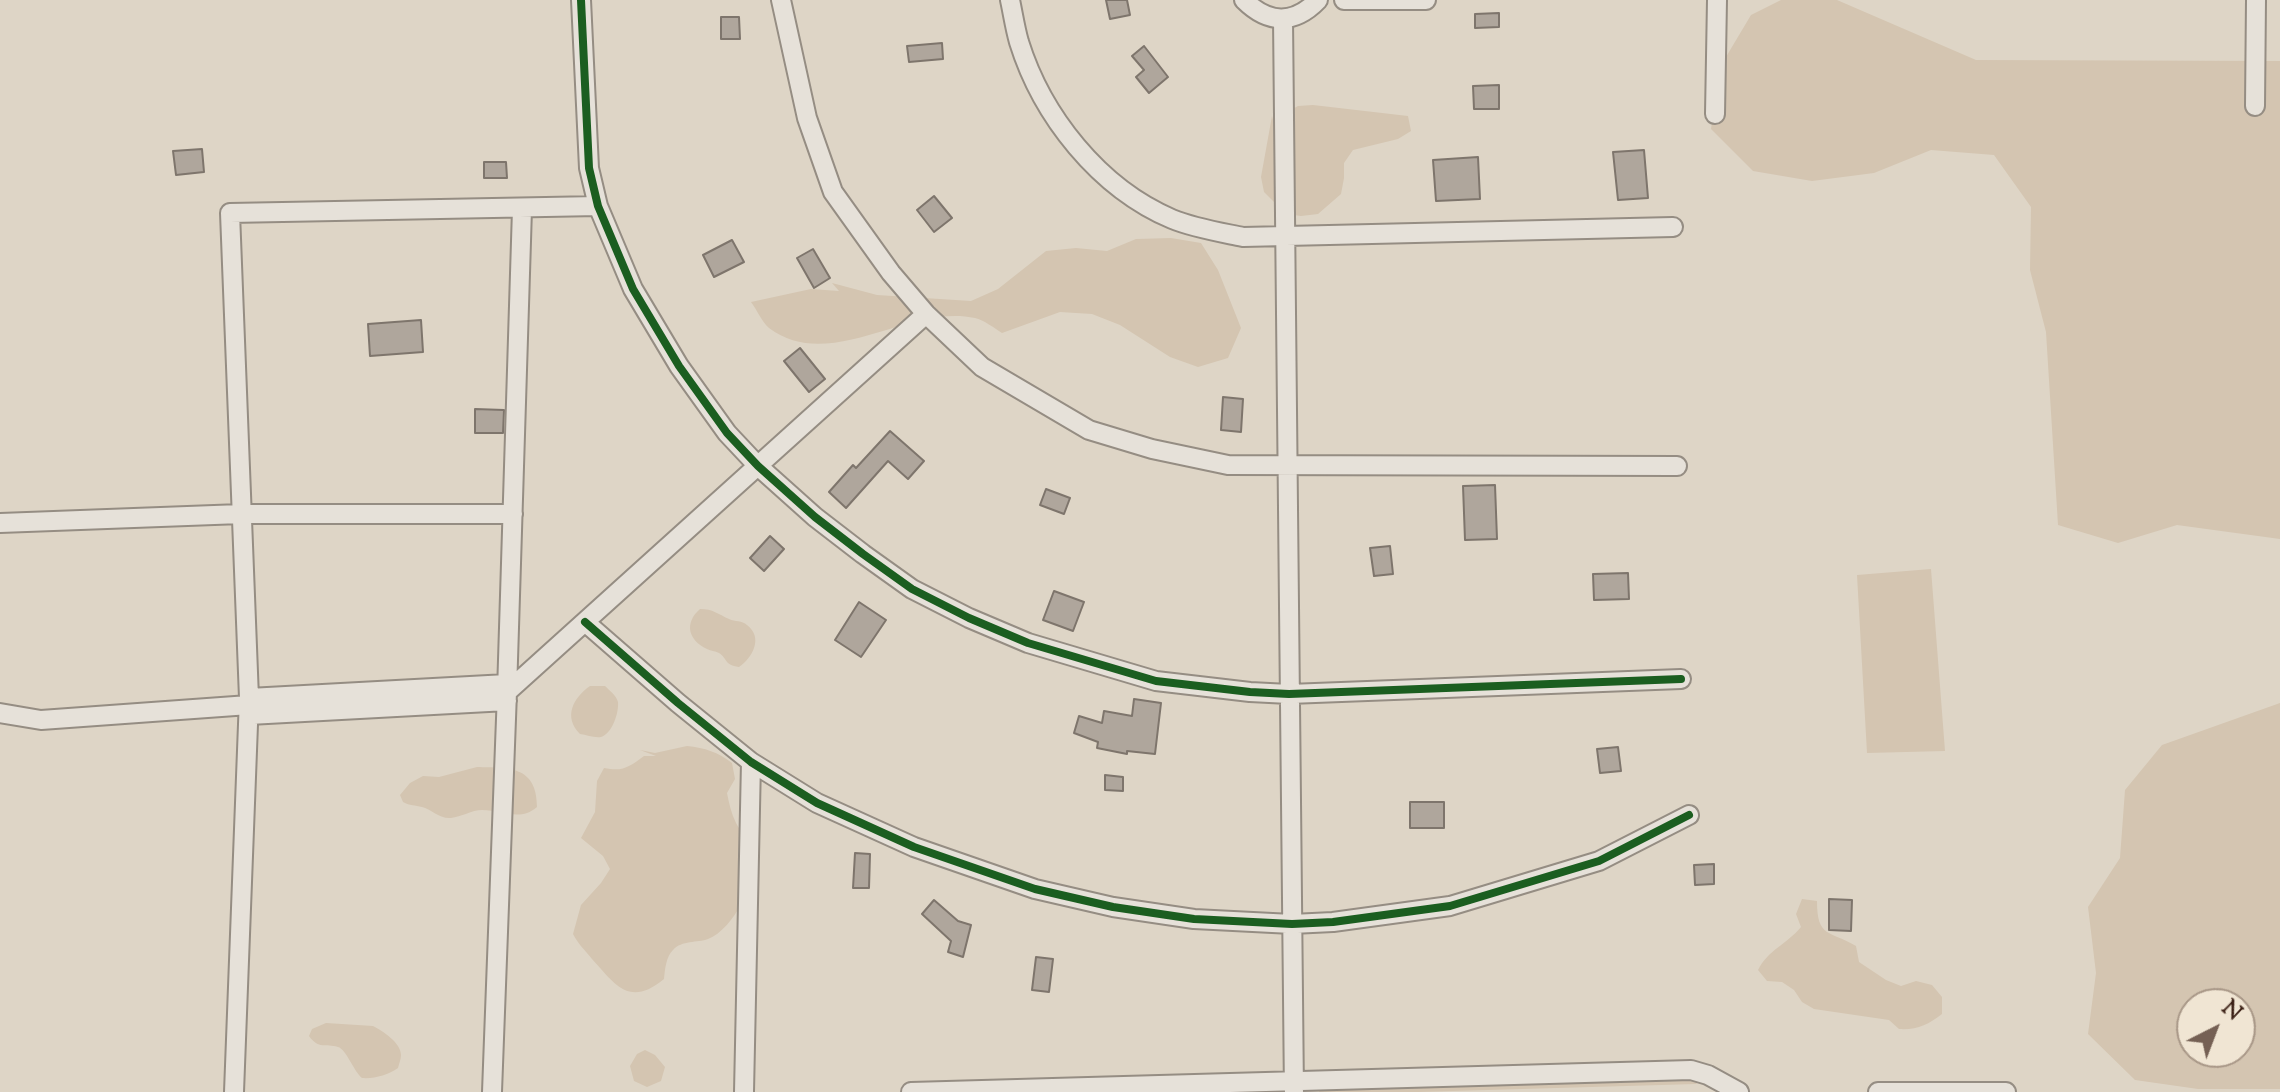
<!DOCTYPE html>
<html>
<head>
<meta charset="utf-8">
<style>
  body { margin:0 }
  #map { position:relative; width:2280px; height:1092px; overflow:hidden; background:#ded5c6; font-family:"Sorts Mill Goudy",serif }
  canvas { display:block }
  .north { position:absolute; left:2176px; top:988px; width:80px; height:80px; box-sizing:border-box; background:#f0e5d3; border:2px solid #a89787; border-radius:50%; rotate:42deg; font-size:22px; font-weight:700; line-height:32px; text-align:center; color:#3c2116 }
  .north::after { content:''; display:block; margin:auto; width:28px; height:36px; background:#756054; clip-path:polygon(50% 0,100% 100%,50% 72%,0 100%) }
</style>
</head>
<body>
<div id="map">
<canvas width="2280" height="1092"></canvas>
<div class="north">N</div>
</div>
<script>
const c = document.querySelector('canvas').getContext('2d');
c.lineJoin = 'round';
function fillPath(path, color) {
  c.fillStyle = color;
  c.fill(path, 'evenodd');
}
function stroke(path, color, width, dash) {
  c.strokeStyle = color;
  c.lineWidth = width;
  c.lineCap = dash ? 'butt' : 'round';
  c.setLineDash(dash || []);
  c.stroke(path);
}
fillPath(new Path2D(`
  M1781 0H1837L1976 60 2280 61V539L2177 525 2118 543 2058 525 2046 332 2030 270 2031 207 1994 155 1931 150 1874 173 1812 181 1753 171 1711 129 1720 67 1751 15Z
  M1313 105 1408 116 1411 131 1398 139 1353 150 1344 163V178L1341 194 1318 214 1301 216 1286 214 1264 192 1261 177 1272 116 1273 120 1298 106Z
  M1171 238 1201 243 1218 270 1241 328 1228 358 1198 367 1170 357 1120 325 1092 314 1060 312 1002 333C994 328 984 320 975 318 909 303 830 374 769 328 762 322 757 310 751 302L811 289 839 291 832 283 877 295 971 301 998 289 1046 251 1076 248 1107 251 1136 239Z
  M1931 569 1945 751 1867 753 1857 575Z
  M700 609C713 609 718 614 729 619 735 622 742 620 747 625 764 638 752 658 739 667 724 665 728 659 719 653 715 651 711 651 707 649 688 640 684 623 700 609Z
  M590 686H605C610 691 616 695 618 702 619 713 612 734 601 737 594 738 587 735 580 734 563 717 573 698 590 686Z
  M2280 703V1089H2198L2135 1080 2088 1034 2096 973 2088 907 2120 858 2125 790 2162 745ZM2192 1004H2240V1052H2192Z
  M687 746C705 748 718 752 732 763L735 779 727 793C729 803 731 813 736 823 741 833 753 843 754 855 756 882 734 929 708 939 697 943 682 940 673 950 666 957 665 969 664 979 629 1008 615 984 592 959 585 950 578 944 573 934L581 905 601 883 610 869 603 856 581 838 595 812 597 781 604 768C623 772 629 767 644 756H656L640 750 655 753Z
  M477 767C508 768 537 765 537 807 520 822 502 810 482 810 472 810 461 817 451 818 439 819 431 809 422 807 415 805 410 806 403 802L400 795 410 783 423 776 439 777Z
  M1802 899 1817 901C1817 938 1829 930 1856 946L1859 962 1886 980 1901 986 1916 981 1932 985 1942 997V1014C1928 1025 1917 1030 1899 1029L1889 1020 1814 1009 1802 1002 1794 990 1782 982 1767 981 1758 970C1769 949 1786 945 1801 927L1796 914Z
  M326 1023 373 1026C383 1031 401 1043 401 1055 401 1059 399 1064 398 1068 388 1075 374 1079 362 1078 354 1072 346 1049 338 1047 325 1043 319 1050 309 1036L312 1029Z
  M645 1050 655 1055 665 1067 661 1081 647 1087 634 1081 630 1066 637 1054Z
  M1696 1076 1699 1081 1696 1084 1418 1092H1319L1318 1089Z`), '#d4c5b1');
const building = new Path2D(`
  M1106 0H1127L1130 15 1110 19Z
  M1499 13V27L1475 28V14Z
  M721 17H739L740 39H721Z
  M942 43 943 59 909 62 907 46Z
  M1144 46 1168 77 1149 93 1136 77 1144 70 1132 56Z
  M1499 85V109H1474L1473 86Z
  M202 149 204 172 176 175 173 151Z
  M1644 150 1648 198 1618 200 1613 152Z
  M1478 157 1480 199 1436 201 1433 160Z
  M484 162H506L507 178H484Z
  M934 196 952 218 934 232 917 210Z
  M732 240 744 262 714 277 703 255Z
  M813 249 830 278 814 288 797 258Z
  M421 320 423 352 370 356 368 324Z
  M800 348 825 379 809 392 784 361Z
  M1223 397 1243 399 1241 432 1221 430Z
  M475 409 504 410 503 433H475Z
  M890 431 924 461 908 479 888 461 846 508 829 492 853 465 856 468Z
  M1495 485 1497 539 1465 540 1463 486Z
  M1046 489 1070 498 1064 514 1040 505Z
  M770 536 784 549 764 571 750 558Z
  M1390 546 1393 574 1374 576 1370 548Z
  M1628 573 1629 599 1594 600 1593 574Z
  M1054 591 1084 602 1073 631 1043 620Z
  M859 602 886 620 861 657 835 640Z
  M1134 699 1161 703 1155 754 1127 751V754L1097 748 1098 742 1074 733 1079 716 1102 723 1104 711 1132 716Z
  M1618 747 1621 771 1600 773 1597 749Z
  M1105 775 1123 777V791L1105 790Z
  M1410 802H1444V828H1410Z
  M855 853 870 854 869 888H853Z
  M1714 864V884L1695 885 1694 865Z
  M1829 899 1852 900 1851 931 1829 930Z
  M934 900 958 921 971 925 963 957 948 952 951 941 922 914Z
  M1036 957 1053 959 1049 992 1032 990Z`);
fillPath(building, '#afa69c');
stroke(building, '#7e756c', 2);
const minor = new Path2D(`
  M581 0 589 168 598 206 633 289 679 366 727 433 758 466 815 517 863 554 912 589 969 618 1028 643 1156 681 1250 692 1289 694 1681 679
  M781 0 807 118 833 192 891 273 926 314 982 367 1089 430 1152 449 1228 465 1677 466
  M1010 0C1013 14 1015 28 1019 42 1042 116 1099 188 1172 219 1194 228 1219 232 1243 237L1673 227
  M1244 0C1268 24 1294 25 1318 0
  M1344 0H1426
  M1283 19 1294 1092
  M2255 106 2256 0
  M1715 114 1717 0
  M0 523 241 514H513
  M585 622 678 703 751 762 817 803 914 847 1035 889 1113 907 1194 919 1292 924 1333 922 1450 906 1599 861 1689 815
  M507 692 926 314
  M249 698 507 684
  M0 713 41 720 249 705
  M249 715 507 701
  M234 1092 249 698 230 213 598 206
  M492 1092 507 692 522 209
  M744 1092 751 762
  M911 1092 1691 1070 1708 1075 1739 1092
  M1878 1092H2006`);
stroke(minor, '#958d83', 22);
stroke(minor, '#e6e1d9', 18);
stroke(new Path2D(`
  M581 0 589 168 598 206 633 289 679 366 727 433 758 466 815 517 863 554 912 589 969 618 1028 643 1156 681 1250 692 1289 694 1681 679
  M585 622 678 703 751 762 817 803 914 847 1035 889 1113 907 1194 919 1292 924 1333 922 1450 906 1599 861 1689 815`), '#1b5e20', 8);
</script>
</body>
</html>
